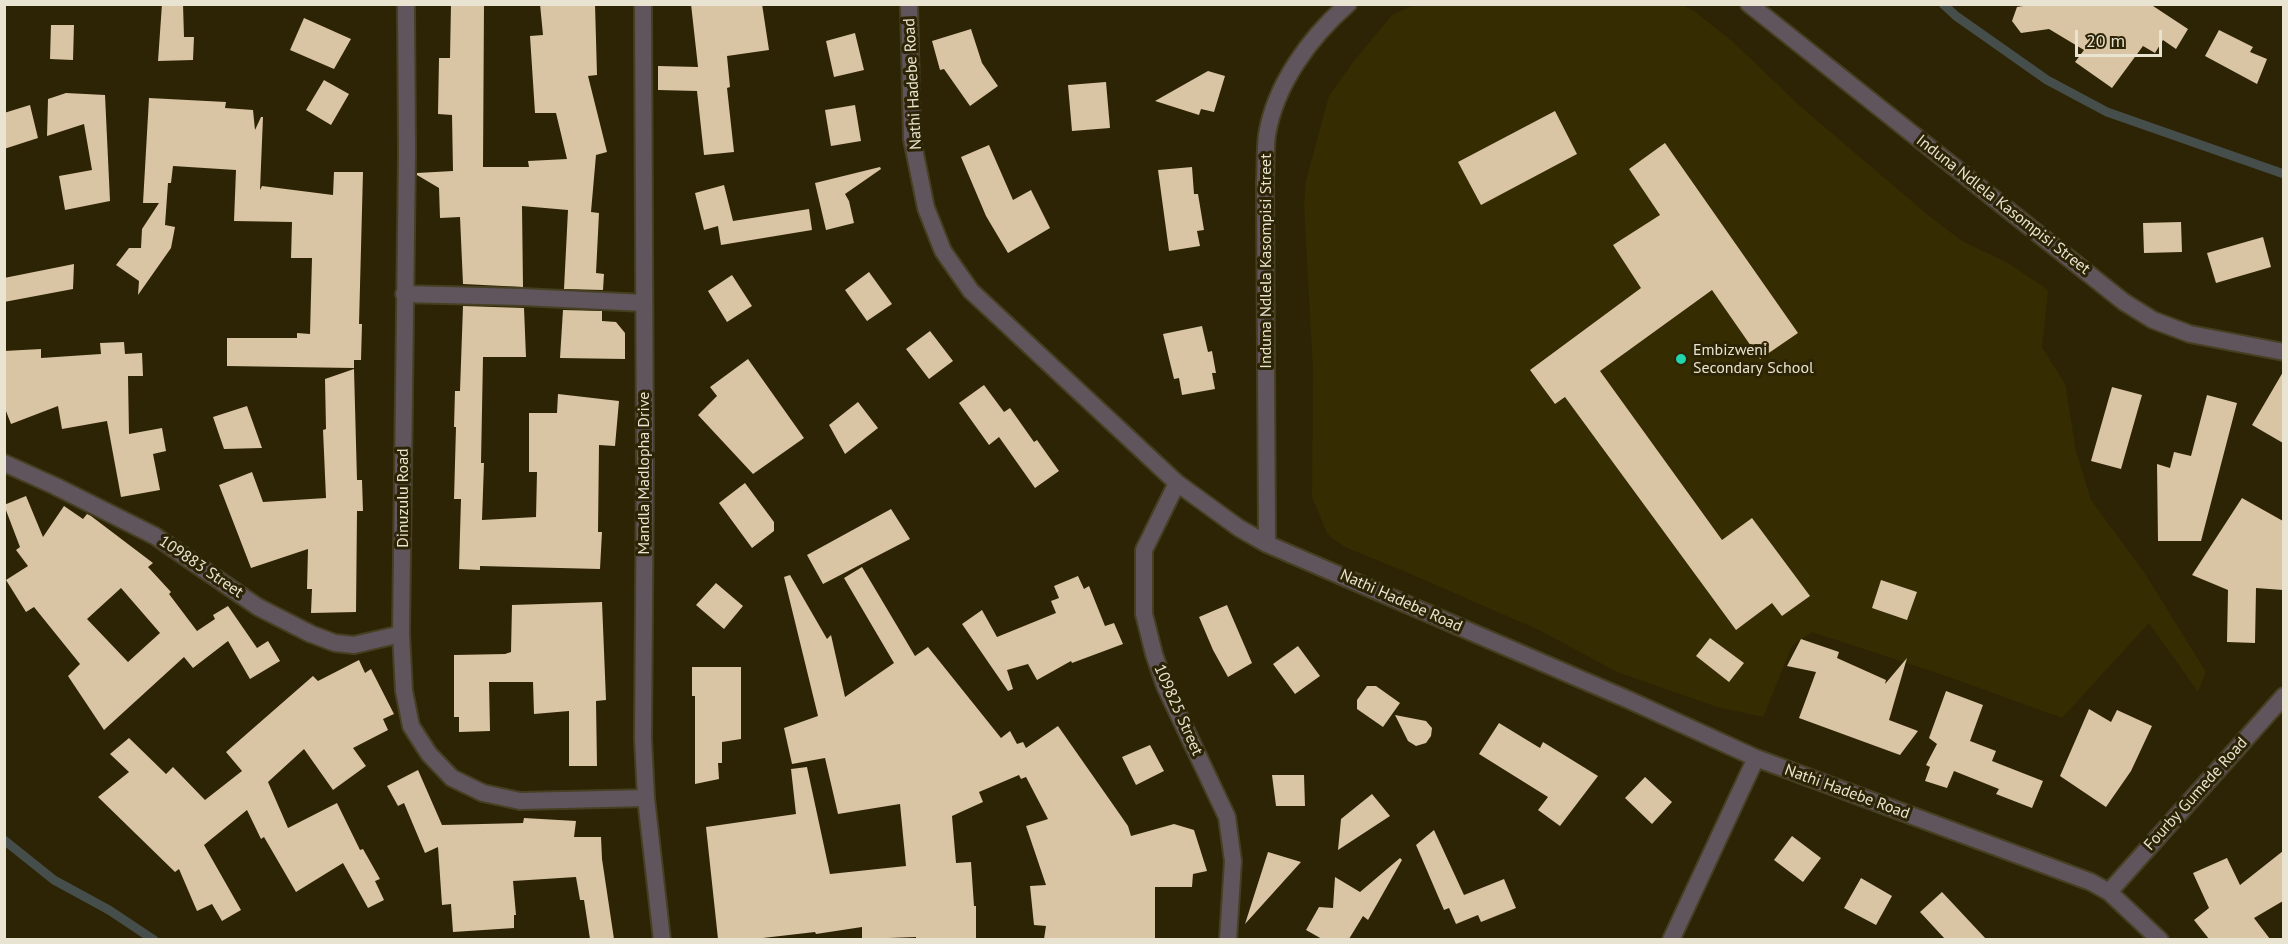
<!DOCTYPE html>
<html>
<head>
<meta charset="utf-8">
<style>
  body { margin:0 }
  #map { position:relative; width:2288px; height:944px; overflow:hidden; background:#2c2404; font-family:"PT Sans",sans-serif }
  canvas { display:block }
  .frame { position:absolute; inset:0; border:6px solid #e9e4d2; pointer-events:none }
  .scale { position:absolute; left:2075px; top:30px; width:87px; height:27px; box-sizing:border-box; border:3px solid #e9e4d2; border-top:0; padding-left:8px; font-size:18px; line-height:21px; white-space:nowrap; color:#e9e4d2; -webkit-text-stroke:4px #2c2404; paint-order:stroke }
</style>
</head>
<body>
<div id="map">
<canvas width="2288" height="944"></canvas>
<div class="frame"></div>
<div class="scale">20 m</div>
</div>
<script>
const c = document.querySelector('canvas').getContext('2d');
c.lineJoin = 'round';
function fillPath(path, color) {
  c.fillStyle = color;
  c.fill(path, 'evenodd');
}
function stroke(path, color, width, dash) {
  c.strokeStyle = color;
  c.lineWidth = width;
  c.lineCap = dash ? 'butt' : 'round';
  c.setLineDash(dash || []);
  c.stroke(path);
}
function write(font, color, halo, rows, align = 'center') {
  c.font = font + ' "PT Sans",sans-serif';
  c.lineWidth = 6;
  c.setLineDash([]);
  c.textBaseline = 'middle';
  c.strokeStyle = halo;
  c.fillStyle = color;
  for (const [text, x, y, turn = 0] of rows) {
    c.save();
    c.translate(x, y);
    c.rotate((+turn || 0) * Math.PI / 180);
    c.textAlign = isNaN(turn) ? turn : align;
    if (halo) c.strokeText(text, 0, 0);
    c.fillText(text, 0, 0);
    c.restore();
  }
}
fillPath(new Path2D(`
  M1415 5H1682L1694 11 1732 41 1801 107 1928 215 1962 241 2008 263 2048 290 2042 347 2065 384 2076 451 2091 500 2144 572 2206 672 2198 692 2149 623 2062 718 1946 676 1812 632 1792 646 1763 717 1717 707 1617 672 1541 631 1406 572 1347 548 1334 540 1327 533 1312 497 1313 372 1304 203 1306 180 1329 96 1353 62 1393 14Z`), '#352c01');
stroke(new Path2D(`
  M1943 4 1956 16 2047 80 2107 112 2284 174
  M4 840 54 880 109 910 154 940`), '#464e4c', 9);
fillPath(new Path2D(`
  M162 4H183L184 37H194L193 60 158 61Z
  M451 4H484L483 167H529L528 161 567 159 556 113H535L530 36 543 35 540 4H595L597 75 588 76 607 152 596 155 591 212 599 213 596 273 604 274 603 290 564 289 568 210 522 206 523 287 463 284 460 217 440 218 439 188 417 175V173L453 171 452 115 438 114 439 58H450Z
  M691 4H762L769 50 727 56 730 87 727 88 734 152 704 155 697 91 658 90V66L698 67Z
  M2035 4H2150L2188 29 2176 49 2163 40 2155 53 2143 46 2112 88 2075 62 2084 50 2049 29 2021 33 2012 21 2017 7Z
  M304 18 351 39 334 69 290 50Z
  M51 25H74L73 60 50 59Z
  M971 29 982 63 998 86 970 106 944 69 940 70 932 41Z
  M2219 30 2253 47 2250 52 2267 59 2257 84 2205 56Z
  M855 33 864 70 834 77 826 41Z
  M1208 71 1225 76 1214 112 1201 109 1199 115 1155 101Z
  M324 80 349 94 331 125 306 110Z
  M1106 82 1110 128 1072 131 1068 85Z
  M66 93 105 95 110 201 65 210 59 176 92 170 84 124 47 136 48 99Z
  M149 98 226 102 225 108 253 110 255 130 261 117H263L260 190 262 186 333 195 334 172H363L359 324H362L361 360H354V368L227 366V338H297V333L310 334 312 258H291L292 222 234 221 236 170 173 166 171 183H168L165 225 175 227 171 248 138 295 139 281 116 265 129 248H141L142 229 159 203H143Z
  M30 105 38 138 4 149V113Z
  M855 105 861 141 831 146 825 110Z
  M1555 111 1577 154 1481 205 1458 162Z
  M1665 143 1798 333 1760 359 1712 290 1600 371 1722 540 1752 518 1810 596 1782 616 1772 603 1736 630 1565 397 1555 404 1530 370 1641 288 1613 245 1660 215 1629 169Z
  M989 145 1013 200 1031 190 1050 228 1008 253 986 216 961 157Z
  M880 167 881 169 845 194 849 201 854 223 826 230 815 183Z
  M1192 167 1194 194H1198L1204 230 1197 231 1200 246 1169 251 1158 170Z
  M724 185 733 221 809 209 812 230 721 245 718 226 704 230 695 193Z
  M2181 222 2182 252 2144 253 2143 223Z
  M2263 237 2271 267 2216 283 2207 253Z
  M74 264 73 289 4 302V278Z
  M869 272 892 304 867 321 845 290Z
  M732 275 752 306 727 322 708 291Z
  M463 306 524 308 526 357H483L481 463H484L482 520 536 517 537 472H529V413H557L558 394 619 401 615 446 599 445 598 532H602L600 569 480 566V570L459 569 461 499H454L456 427H454L455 391H460Z
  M563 310 602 311V321L616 322 625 333V359L560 358Z
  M1202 326 1208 352 1212 351 1216 373H1212L1215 389 1182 395 1179 378 1174 379 1163 334Z
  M930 331 953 361 929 379 906 349Z
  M124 342 125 354 142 353 143 376H128L129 434 162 428 166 451 153 454 160 490 121 497 107 421 62 429 58 406 11 424 4 406V351L41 349V358L101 354 100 343Z
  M748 359 804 438 753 474 698 415 717 396 710 387Z
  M354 369 357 480H362L363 511H357L356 612 311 613 312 589H307L308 549 251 568 219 485 252 472 263 502 326 498 323 430 326 429 325 379Z
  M2283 372V443L2252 425Z
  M984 385 1004 412 1010 408 1034 442 1037 440 1059 471 1035 488 999 437 989 445 959 403Z
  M2112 387 2142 395 2121 469 2091 461Z
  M2207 395 2237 403 2201 541H2158L2157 464 2170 468 2174 452 2191 456Z
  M858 402 878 428 845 454 829 425Z
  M247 406 262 448 224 449 213 417Z
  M745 483 774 522V531L752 548 719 503Z
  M26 496 43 537 64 506 83 519 87 514 91 516 153 563 148 567 171 592 169 594 197 631 215 619 213 615 228 606 257 648 268 641 280 661 250 679 228 641 193 668 184 657 104 730 68 676 80 664 34 607 26 612 6 580 28 566 16 550 20 547 4 505ZM121 588 160 633 128 662 87 619Z
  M2242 498 2283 521V590L2256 588 2255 643 2227 642 2228 590 2192 575Z
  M891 509 910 539 823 584 807 555Z
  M862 567 915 656 928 647 1001 738 1010 731 1017 744 1023 742 1026 748 1058 726 1128 826 1131 836 1174 824 1194 830 1207 871 1193 874 1192 887H1155V939H1044L1046 926 1034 925 1030 886 1046 885 1026 826 1048 819 1026 777 1021 779 1019 775 979 792 983 802 952 816 956 863 971 862 974 906H976V939H916V937L862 939V927L816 934 815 932 754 939H718L706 827 796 814 791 769 807 767 830 874 906 866 900 804 838 814 825 758 792 764 784 728 818 716 784 577 790 575 827 639 831 635 845 697 894 663 844 578Z
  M1078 576 1084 589 1089 586 1105 626 1114 623 1123 644 1072 663 1071 661 1037 680 1028 664 1007 670 1013 689 1008 691 962 624 982 610 997 637 1056 613 1051 601 1059 598 1054 586Z
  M1881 580 1917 592 1907 620 1872 608Z
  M716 583 743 606 724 629 696 605Z
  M602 602 606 700 596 701 597 766H569V711L534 714 533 682H489L490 731 459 732V717H454V655L505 654 511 652 512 605Z
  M1227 605 1252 663 1228 677 1213 650 1199 617Z
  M1710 638 1744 663 1729 682 1696 656Z
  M1801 639 1839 652 1837 658 1886 680 1885 684 1907 658 1889 720 1918 731 1900 755 1799 718 1816 672 1787 666Z
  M1298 646 1320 676 1295 694 1273 664Z
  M359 660 365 673 371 669 394 714 383 719 388 730 353 748 366 766 333 790 304 749 268 782 288 828 337 803 360 850 363 849 380 879 375 881 384 900 368 908 343 863 296 892 264 837 261 839 247 810 204 845 241 910 222 921 212 904 197 911 179 869 175 872 98 797 129 772 110 754 129 738 166 774 173 767 205 800 242 771 226 752 313 676 318 681Z
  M692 667H741V739L722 742V763H718L719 779 695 784V696H692Z
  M1367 686H1376L1400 703 1383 727 1357 709V700Z
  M1946 691 1983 705 1970 741 1996 751 1992 761 2043 781 2032 808 1996 794 1999 789 1954 771 1947 788 1925 781 1930 767 1926 765 1937 744 1929 738Z
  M2089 709 2111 722 2117 710 2152 726 2131 771 2106 807 2060 776Z
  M1395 715 1426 721 1432 728 1431 736 1426 743 1416 746 1408 741Z
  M1499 723 1540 748 1543 742 1598 776 1560 826 1538 810 1548 797 1479 754Z
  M1150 745 1164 771 1136 785 1122 757Z
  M418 770 442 825 523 823 524 818 576 821 574 837H601L602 859 614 939H590L584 900H580L576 877 513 881 516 915H514V928L453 932 451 904 442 905 438 847 425 853 404 803 398 806 387 786Z
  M1272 775H1304L1305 806H1276Z
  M1645 777 1672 802 1652 824 1625 798Z
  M1372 794 1390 816 1338 850 1341 819Z
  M1434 830 1464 895 1504 879 1516 908 1481 922 1478 915 1456 924 1449 908 1444 910 1416 845Z
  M1792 836 1821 858 1803 882 1774 860Z
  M2283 851V901L2254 918 2270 939H2209L2194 920 2209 908 2193 873 2227 858 2240 885Z
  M1268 852 1301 862 1245 924Z
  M1400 858 1402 860 1368 920 1363 916 1349 939H1322L1306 930 1319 907 1333 908 1335 877 1360 892Z
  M1861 878 1892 896 1876 925 1844 908Z
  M1942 892 1986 939H1945L1920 912Z`), '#d9c4a3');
const minor = new Path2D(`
  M406 4 407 153 401 634 404 691 411 726 429 754 452 778 483 793 520 801 646 798
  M643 4 645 470 643 739 646 798 662 940
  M909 4 912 139 926 208 943 251 971 291 1177 483 1239 528 1267 544 1629 700 1756 758 2091 882 2109 892 2160 940
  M1749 4 2124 302 2153 320 2190 334 2284 352
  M404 294 522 297 644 303
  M4 463 55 486 155 536 258 607 311 634 335 643 354 645 401 634
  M1177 483 1144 550V614L1154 654 1165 686 1227 817 1233 861 1228 940
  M1267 544 1265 181C1266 166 1265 150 1267 135 1275 85 1310 37 1348 4
  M2109 892 2284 696
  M1671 940 1756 758`);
stroke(minor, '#463f21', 20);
stroke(minor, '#60555d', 16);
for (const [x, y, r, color] of [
  [1681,359,6,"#21d5af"]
]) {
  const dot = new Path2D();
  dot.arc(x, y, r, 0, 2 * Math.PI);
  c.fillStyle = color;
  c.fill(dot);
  stroke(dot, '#2c2404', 2);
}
write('16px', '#e9e4d2', '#2c2404', [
  ["Nathi Hadebe Road",913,84,-93],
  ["Induna Ndlela Kasompisi Street",2003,205,38],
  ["Induna Ndlela Kasompisi Street",1266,261,-90],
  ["Mandla Madlopha Drive",644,473,-90],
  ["Dinuzulu Road",403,498,-90],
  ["109883 Street",201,567,34],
  ["Nathi Hadebe Road",1401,601,24],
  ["109825 Street",1178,710,66],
  ["Nathi Hadebe Road",1847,792,20],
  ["Fourby Gumede Road",2196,794,-48]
]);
write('16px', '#e9e4d2', '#2c2404', [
  ["Embizweni",1693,350],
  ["Secondary School",1693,368]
], 'left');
</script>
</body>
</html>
